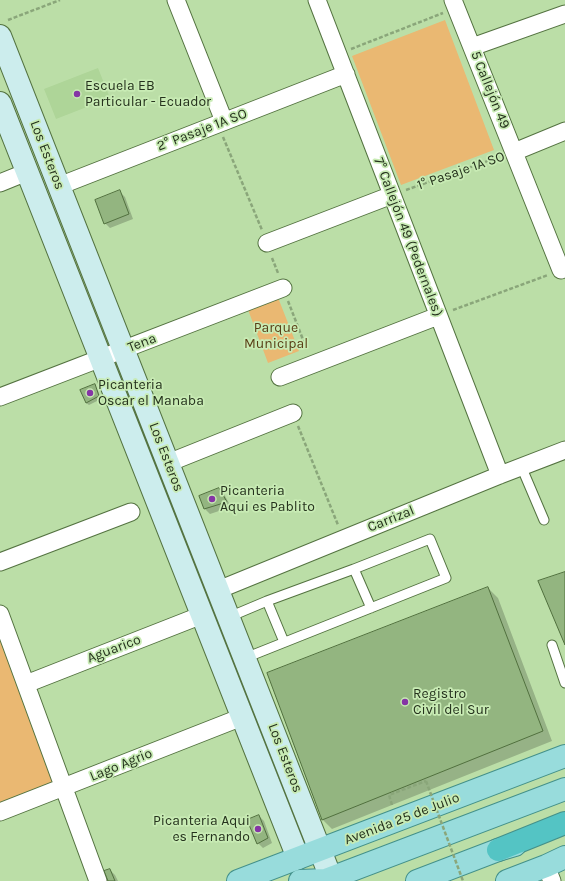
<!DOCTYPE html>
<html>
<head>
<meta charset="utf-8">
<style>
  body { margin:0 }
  canvas { display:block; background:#bbdea7 }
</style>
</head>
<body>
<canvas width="565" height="881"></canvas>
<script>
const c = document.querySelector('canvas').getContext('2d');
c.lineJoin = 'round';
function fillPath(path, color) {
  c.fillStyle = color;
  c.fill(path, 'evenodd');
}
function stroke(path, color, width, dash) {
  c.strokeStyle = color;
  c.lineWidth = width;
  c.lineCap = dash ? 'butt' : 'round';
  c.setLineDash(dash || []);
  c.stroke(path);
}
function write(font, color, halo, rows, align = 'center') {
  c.font = font + ' Karla,sans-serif';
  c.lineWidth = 3.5;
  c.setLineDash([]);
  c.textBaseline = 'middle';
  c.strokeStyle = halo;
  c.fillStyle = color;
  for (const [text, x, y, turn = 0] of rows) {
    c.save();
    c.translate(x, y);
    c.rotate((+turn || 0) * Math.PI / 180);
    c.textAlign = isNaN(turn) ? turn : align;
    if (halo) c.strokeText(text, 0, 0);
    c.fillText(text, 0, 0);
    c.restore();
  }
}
fillPath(new Path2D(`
  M98 68 110 98 56 119 44 89Z`), '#aed598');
fillPath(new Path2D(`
  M445 20 494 150 401 185 352 56Z
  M277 295 299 351 268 363 247 307Z
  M0 636 54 784 0 804Z`), '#eab872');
fillPath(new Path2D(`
  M120 192 125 197 133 219 110 228 105 223Z
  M94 386 97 388 101 399 89 405 86 403Z
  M219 489 224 494 231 507 210 514 205 509 200 496Z
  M488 588 498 598 552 741 332 829 322 819Z
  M259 816 264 821 272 843 263 848 258 843Z
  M110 870 115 875 118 881H109Z`), '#0003');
const building = new Path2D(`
  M120 190 129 214 104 224 95 200Z
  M95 384 99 396 86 403 80 390Z
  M219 488 227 502 204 509 199 496Z
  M565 572V645L538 581Z
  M488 587 543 731 322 820 267 673Z
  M259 815 268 838 257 844 247 820Z
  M110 869 115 881H108L104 871Z`);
fillPath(building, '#93b580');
stroke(building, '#51703e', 1);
const lane = new Path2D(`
  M521 466 544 520
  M354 569 371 608
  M229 617 267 601
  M552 645 565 683
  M245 658 446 578 430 539 354 569 267 601 284 642`);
const street = new Path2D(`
  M176 0 224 121
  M317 0 500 475
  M453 0 561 270
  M472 47 565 14
  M514 152 565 131
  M0 183 27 172
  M59 186 346 74
  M267 243 392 195
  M280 377 438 316
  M0 397 283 288
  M168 463 293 413
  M0 562 131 512
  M218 590 500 475 565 450
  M0 614 98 881
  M26 684 202 615
  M0 812 242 717
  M546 866 552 881`);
const secondary = new Path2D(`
  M0 36 331 878
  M0 103 298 858`);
const primary = new Path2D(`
  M238 881 565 756
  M300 881 326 880
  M323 881 565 789
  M417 881 498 850 515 845
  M507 881 546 866 565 857`);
const highway = new Path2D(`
  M498 850 565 823`);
stroke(lane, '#547341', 11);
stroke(street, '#547341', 19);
stroke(secondary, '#547341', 24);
stroke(primary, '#44918a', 24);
stroke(highway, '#44918a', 24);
stroke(new Path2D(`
  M8 20 60 0
  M351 49 443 13
  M223 137 262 230
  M406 190 499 157
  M272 258 278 273
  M288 301 307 350
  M453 310 548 275
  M298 426 338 525
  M392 805 389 795 426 781`), '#8aa67a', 2.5, [4, 2]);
stroke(lane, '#fff', 9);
stroke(street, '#fff', 17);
stroke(secondary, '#cceded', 22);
stroke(primary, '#98dcdc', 22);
stroke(highway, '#54c4c4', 22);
stroke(new Path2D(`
  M426 781 463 881`), '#8aa67a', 2.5, [4, 2]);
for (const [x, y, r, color] of [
  [77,94,4,"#8535a5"],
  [90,393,4,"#8535a5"],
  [212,499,4,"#8535a5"],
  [405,702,4,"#8535a5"],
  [258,829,4,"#8535a5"]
]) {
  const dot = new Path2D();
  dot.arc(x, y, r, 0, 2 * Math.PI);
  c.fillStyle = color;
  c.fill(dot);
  stroke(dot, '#c8ebb4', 1.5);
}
write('14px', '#25321d', '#c8ebb4', [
  ["Escuela EB",85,86],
  ["Particular - Ecuador",85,102],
  ["Picanteria",98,385],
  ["Oscar el Manaba",98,401],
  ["Picanteria",220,491],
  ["Aqui es Pablito",220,507],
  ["Registro",413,694],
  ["Civil del Sur",413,710],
  ["Picanteria Aqui",250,821,"right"],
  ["es Fernando",250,837,"right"]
], 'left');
write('14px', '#25321d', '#c8ebb4', [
  ["5 Callejón 49",490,90,68],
  ["2° Pasaje 1A SO",202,130,-21],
  ["Los Esteros",47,155,69],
  ["1° Pasaje 1A SO",461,171,-19],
  ["7° Callejón 49 (Pedernales)",408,237,69],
  ["Tena",142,343,-21],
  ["Los Esteros",166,457,69],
  ["Carrizal",391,519,-22],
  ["Aguarico",114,649,-21],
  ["Los Esteros",285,758,69],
  ["Lago Agrio",121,765,-22],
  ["Avenida 25 de Julio",402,819,-21]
]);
write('14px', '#593e16', '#c8ebb4', [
  ["Parque",276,328],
  ["Municipal",276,344]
]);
</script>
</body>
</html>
